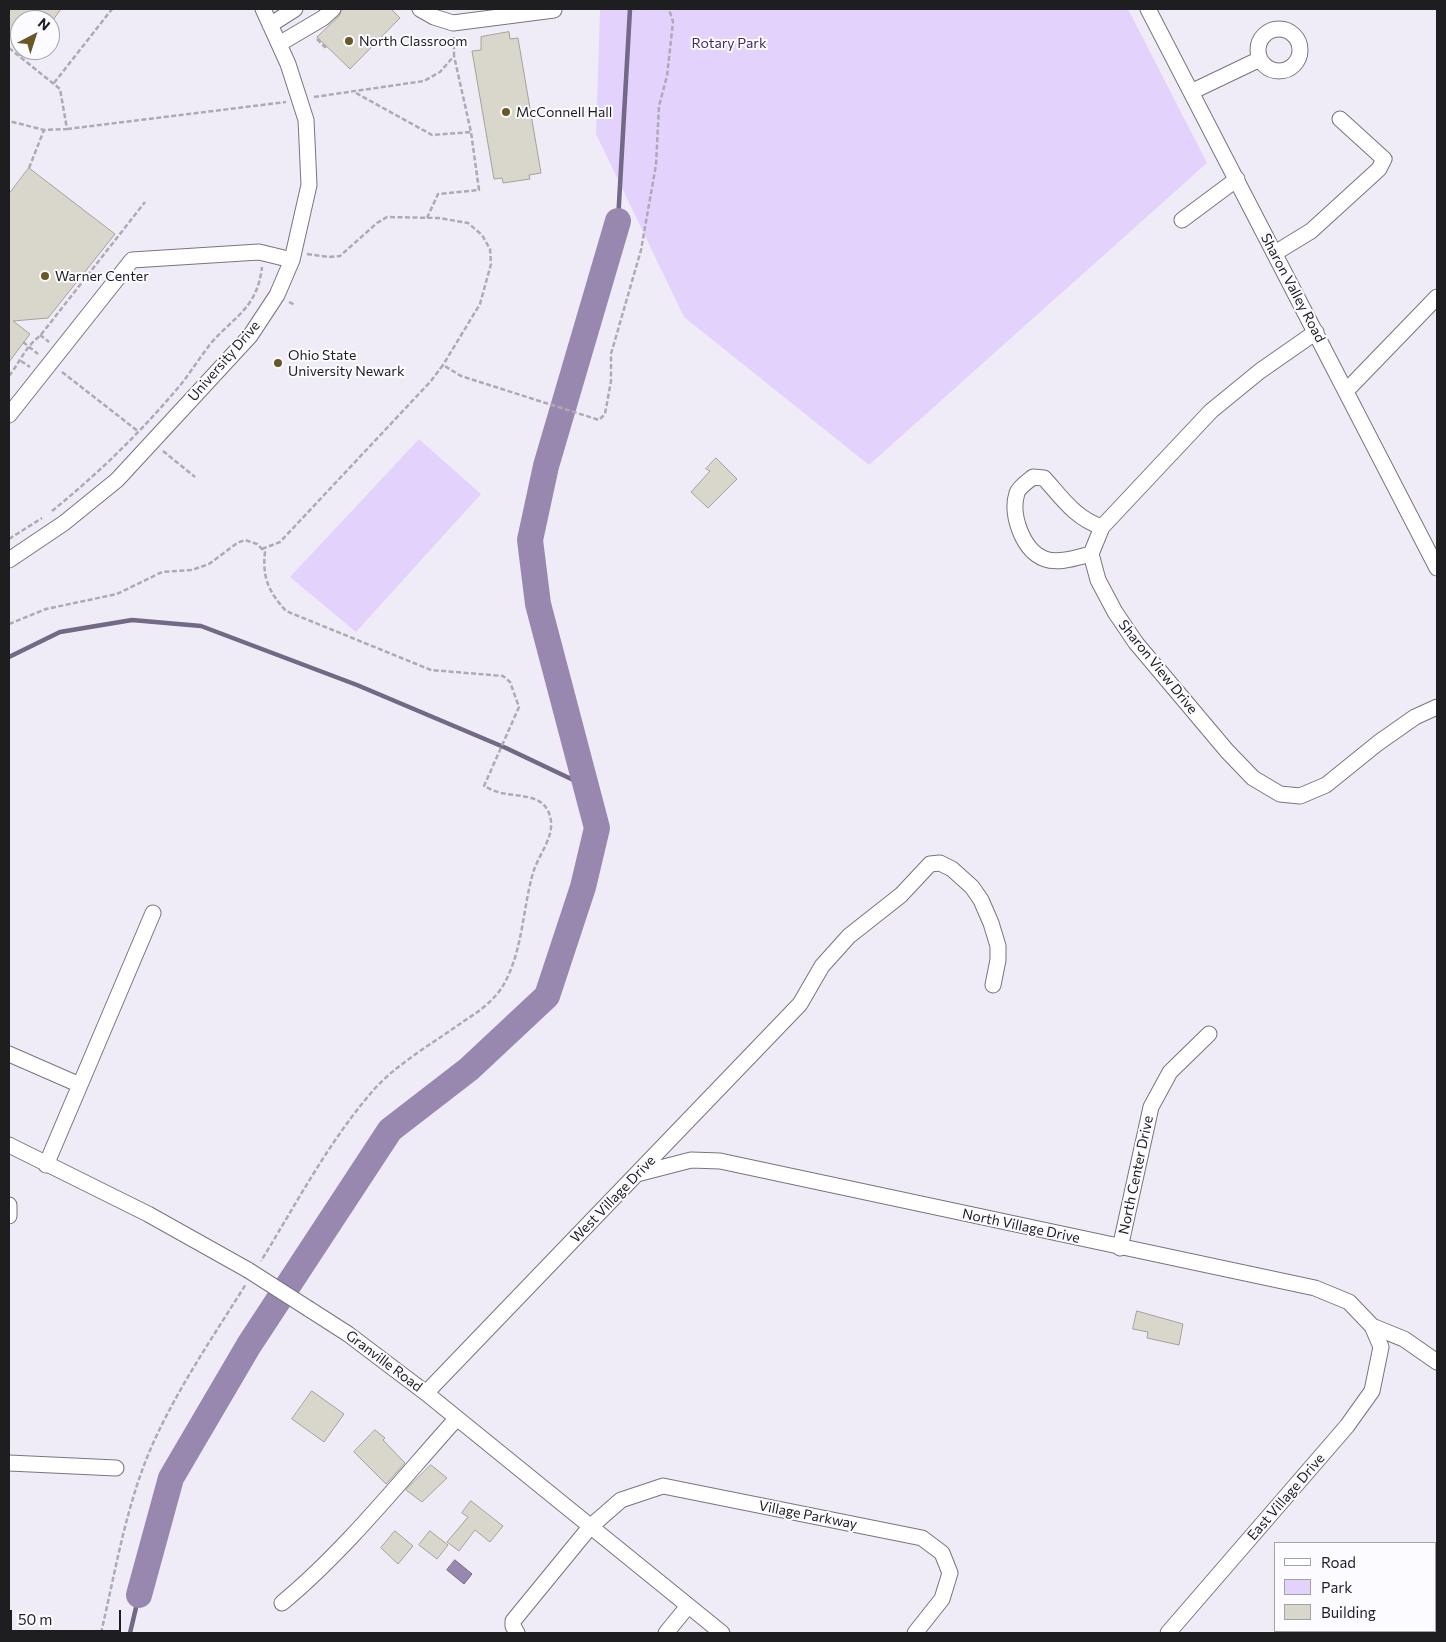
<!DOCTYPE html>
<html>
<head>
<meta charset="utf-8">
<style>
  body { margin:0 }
  #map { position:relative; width:1446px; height:1642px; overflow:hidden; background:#f0ecf7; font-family:Commissioner,sans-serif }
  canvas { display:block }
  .frame { position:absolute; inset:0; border:10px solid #1e1d20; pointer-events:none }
  .legend { position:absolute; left:1274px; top:1542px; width:162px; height:90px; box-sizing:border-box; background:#fcfbff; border:1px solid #a3a2a6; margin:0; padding:6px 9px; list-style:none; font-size:15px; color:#1e1d20 }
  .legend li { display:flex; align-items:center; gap:10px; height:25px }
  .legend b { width:25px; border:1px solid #a3a2a6 }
  .north { position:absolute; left:10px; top:10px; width:50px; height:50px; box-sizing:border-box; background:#fcfbff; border:1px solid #a3a2a6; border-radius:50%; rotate:40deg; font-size:14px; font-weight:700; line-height:20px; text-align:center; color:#1e1d20 }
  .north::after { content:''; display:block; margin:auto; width:18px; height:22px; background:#695826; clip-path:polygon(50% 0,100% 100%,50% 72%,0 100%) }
  .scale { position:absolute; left:10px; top:1610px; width:111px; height:22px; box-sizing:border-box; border:2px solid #1e1d20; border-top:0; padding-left:6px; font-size:15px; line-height:18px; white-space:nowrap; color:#1e1d20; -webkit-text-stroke:4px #fcfbff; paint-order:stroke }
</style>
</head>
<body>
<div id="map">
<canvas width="1446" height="1642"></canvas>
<div class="frame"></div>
<ul class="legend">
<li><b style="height:6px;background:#fff"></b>Road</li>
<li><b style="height:14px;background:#e3d3fc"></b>Park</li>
<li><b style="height:14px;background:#d9d6cb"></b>Building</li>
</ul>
<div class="north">N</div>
<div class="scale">50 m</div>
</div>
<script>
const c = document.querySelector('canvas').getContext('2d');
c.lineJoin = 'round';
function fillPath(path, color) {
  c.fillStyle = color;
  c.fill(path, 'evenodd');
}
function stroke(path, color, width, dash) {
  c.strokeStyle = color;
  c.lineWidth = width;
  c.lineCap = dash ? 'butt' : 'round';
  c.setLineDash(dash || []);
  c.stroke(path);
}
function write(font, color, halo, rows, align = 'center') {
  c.font = font + ' Commissioner,sans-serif';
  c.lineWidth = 4;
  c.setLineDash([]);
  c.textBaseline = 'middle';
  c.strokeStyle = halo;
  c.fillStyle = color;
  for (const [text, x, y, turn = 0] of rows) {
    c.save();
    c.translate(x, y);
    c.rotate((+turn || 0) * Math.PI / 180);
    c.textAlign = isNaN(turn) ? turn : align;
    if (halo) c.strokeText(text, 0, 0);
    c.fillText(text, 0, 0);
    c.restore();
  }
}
fillPath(new Path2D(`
  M600 9H1128L1207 163 869 465 684 317 596 134Z
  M419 439 481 494 356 632 290 577Z`), '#e3d3fc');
const water = new Path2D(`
  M455 1560 472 1574 464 1584 447 1570Z`);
fillPath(water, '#9888b0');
stroke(water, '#736885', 1);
stroke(new Path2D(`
  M618 221 630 9
  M9 657 60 632 132 620 201 626 357 685 506 748 586 786
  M130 1633 139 1595`), '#736885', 4.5);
stroke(new Path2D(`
  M139 1595 171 1478 249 1345 390 1130 469 1069 547 996 583 887 597 828 538 604 530 540 546 466 618 221`), '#9888b0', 26);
const building = new Path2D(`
  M9 9H61L53 20H20V41L9 32Z
  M342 9H391L400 18 350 69 317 37 339 16Z
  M509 32 510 39 518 38 541 173 529 175 530 179 503 183 502 178 494 179 472 51 481 50V37Z
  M29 168 115 234 48 318 13 321 30 334 9 362V194Z
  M716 458 737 479 708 508 691 492 710 471 706 469Z
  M1137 1311 1183 1324 1179 1345 1147 1338 1148 1332 1133 1329Z
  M312 1391 344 1414 324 1442 292 1419Z
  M375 1430 385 1438 383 1440 405 1463 386 1484 354 1452Z
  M431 1465 447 1478 422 1502 406 1490Z
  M471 1501 503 1526 490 1542 475 1530 459 1551 447 1542 468 1517 462 1513Z
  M395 1531 413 1546 398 1564 381 1548Z
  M430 1531 448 1545 437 1559 419 1545Z`);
fillPath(building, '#d9d6cb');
stroke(building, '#a5a298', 1);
const minor = new Path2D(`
  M420 9 434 17 453 23 554 10
  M1148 9 1437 568
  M270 25 295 9
  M1258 50a21 21 0 1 1 42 0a21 21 0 1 1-42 0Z
  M279 44 323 18 333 9
  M1191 92 1260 59
  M1182 220 1237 179
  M1275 253 1311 231 1379 169 1384 159 1340 119
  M1316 332 1260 371 1211 411 1102 527 1091 554 1098 580 1115 612 1136 643 1227 751 1253 778 1280 794 1300 796 1326 785 1378 743 1415 717 1437 707
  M1347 390 1437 297
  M9 415 132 260 259 252 292 260
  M1091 554C1078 557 1059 564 1045 559 1023 551 1010 515 1017 493 1019 487 1028 481 1033 477L1044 478C1062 498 1076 519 1102 527
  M9 560 64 523 117 480 250 336 277 295 292 260 309 185 307 141 306 120 288 64 263 9
  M9 1054 80 1085
  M9 1145 148 1214 248 1270
  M46 1165 153 913
  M637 1174 691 1160 720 1161 1315 1288 1349 1302 1372 1326 1381 1347 1372 1391 1347 1426 1168 1633
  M9 1205V1216
  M1120 1248 1151 1107 1170 1072 1209 1034
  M309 1309 348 1334 426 1393 722 1633
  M1372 1326 1404 1339 1437 1362
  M426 1393 800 1004 822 966 849 936 901 895 930 864 940 863 952 869 972 887 981 900 991 923 998 946V960L993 985
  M9 1463 116 1468
  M282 1603C345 1551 402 1479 457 1418
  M517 1633 513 1626V1621L590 1527 621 1500 663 1486 922 1538 942 1553 950 1573 942 1599 915 1633
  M666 1633 688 1606`);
stroke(minor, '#79757f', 17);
stroke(new Path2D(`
  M317 39 325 47 326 46
  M9 48 60 89 67 129 44 130 9 121
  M20 56 25 50
  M54 83 112 9
  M356 93 432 135 471 132
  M314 97 424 81 440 72 454 56V37
  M67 129 286 102
  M29 168 44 130
  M427 218 438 194 479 190 471 132 454 56
  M307 254 329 257 340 256 377 223 387 217 439 218 468 223 482 235 490 249 491 264 480 304 443 365
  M289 302 295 305
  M40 335 49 342
  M23 342 38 354
  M21 361 30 367
  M62 372 139 432
  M9 376C20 362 25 347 40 336L145 202
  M163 451 195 477
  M52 511C99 473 143 430 182 383 192 370 201 356 211 343 236 315 257 308 262 267
  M9 539 42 518
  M262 549 280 542 431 381 443 365 461 376 599 420 605 414 611 381V354L641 250 656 165 659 106 667 76 673 22 669 9
  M9 624 46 609 117 594 162 572 192 570 209 564 237 543 245 540 257 544 265 552C262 578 269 592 286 611L431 670 503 676 510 682 519 707 484 786C488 788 493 791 498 792 512 797 538 793 547 809 560 832 539 852 533 873 522 911 523 954 501 989 491 1003 478 1012 464 1021 435 1042 394 1065 371 1093 328 1143 296 1204 261 1261
  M101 1633C116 1569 127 1499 155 1439 180 1385 214 1335 246 1284`), '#adaab3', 2.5, [5, 2.5]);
stroke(minor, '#fff', 15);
const minorBridge = new Path2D(`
  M248 1270 309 1309`);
stroke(minorBridge, '#79757f', 17, []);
stroke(minorBridge, '#fff', 15);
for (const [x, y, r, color] of [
  [349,41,5,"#695826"],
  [506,112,5,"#695826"],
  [45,276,5,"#695826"],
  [278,363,5,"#695826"]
]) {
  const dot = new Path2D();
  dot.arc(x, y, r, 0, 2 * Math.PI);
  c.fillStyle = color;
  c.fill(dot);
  stroke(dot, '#fcfbff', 2);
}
write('14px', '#1e1d20', '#fcfbff', [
  ["North Classroom",359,41],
  ["McConnell Hall",516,112],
  ["Warner Center",55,276],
  ["Ohio State",288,355],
  ["University Newark",288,371]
], 'left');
write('14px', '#432c60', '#fcfbff', [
  ["Rotary Park",729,43]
]);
write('14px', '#1e1d20', '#fcfbff', [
  ["Sharon Valley Road",1293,288,62],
  ["University Drive",224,361,-49],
  ["Sharon View Drive",1158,667,51],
  ["North Center Drive",1136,1175,-78],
  ["West Village Drive",613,1199,-46],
  ["North Village Drive",1021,1226,12],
  ["Granville Road",384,1361,37],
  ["East Village Drive",1286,1497,-49],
  ["Village Parkway",808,1515,11]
]);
</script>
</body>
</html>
